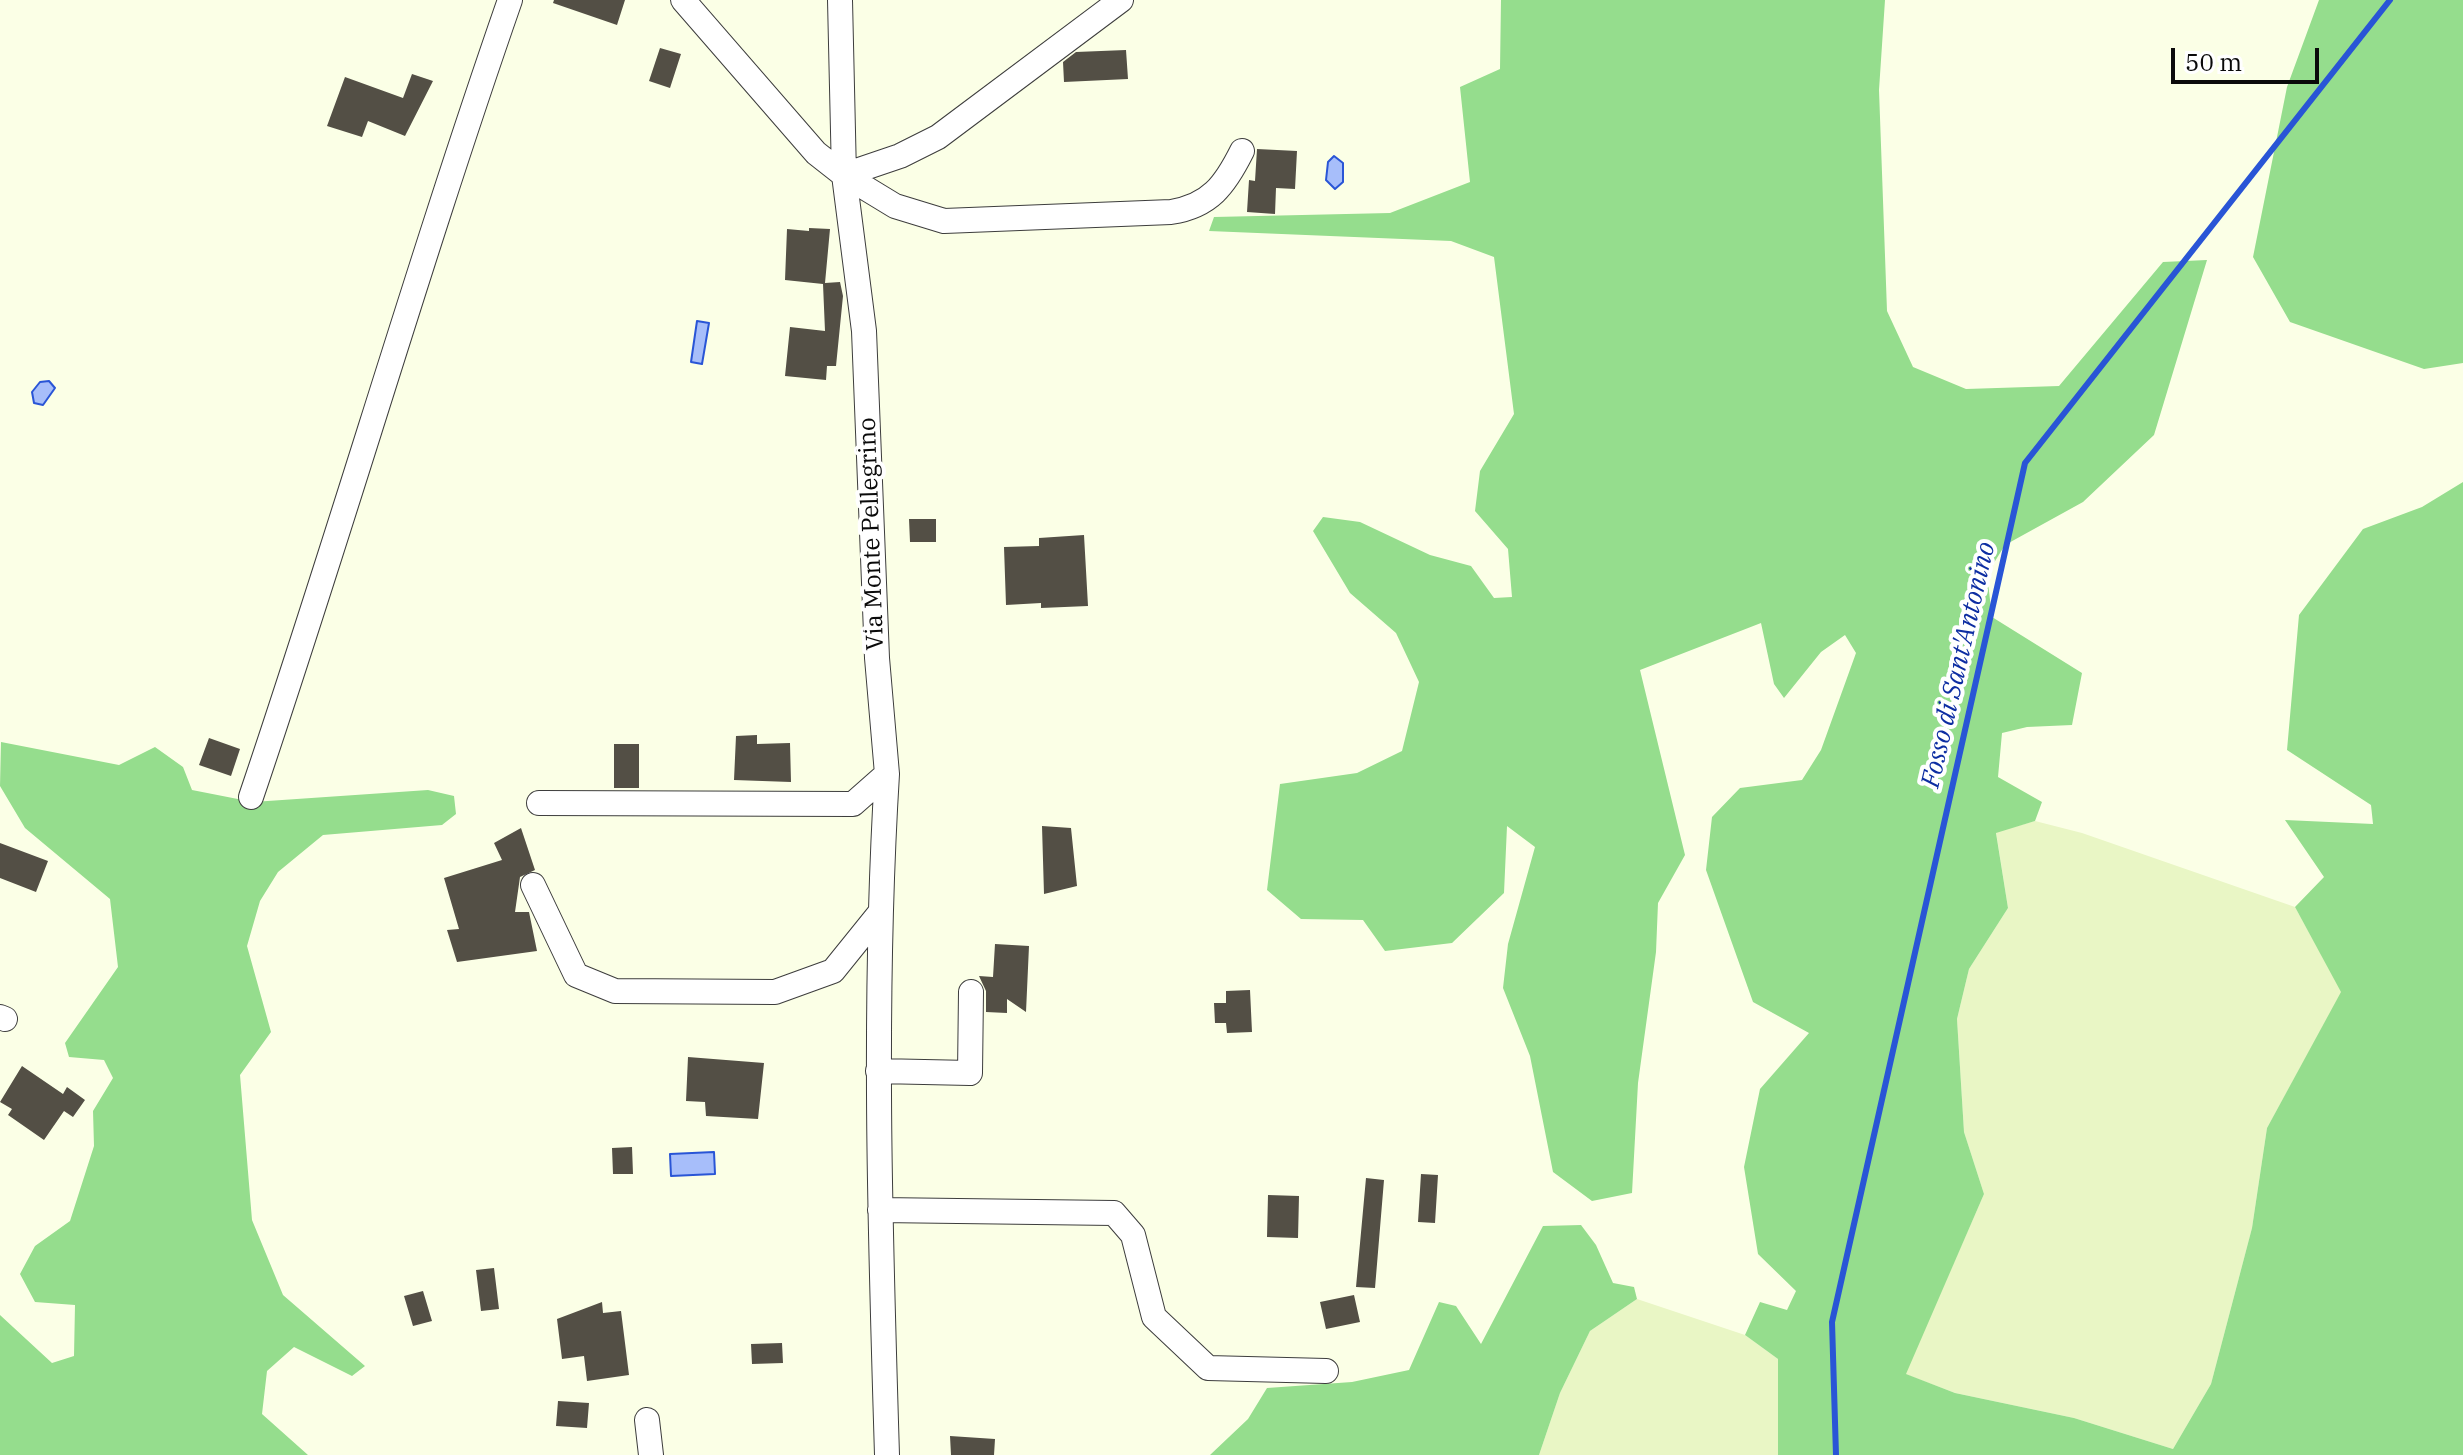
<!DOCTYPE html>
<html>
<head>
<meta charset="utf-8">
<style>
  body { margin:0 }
  #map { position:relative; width:2463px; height:1455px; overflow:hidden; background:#fbffe6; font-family:"IBM Plex Serif",serif }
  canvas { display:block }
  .scale { position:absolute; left:2171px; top:48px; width:148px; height:36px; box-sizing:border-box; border:4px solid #0a0a0a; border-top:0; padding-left:10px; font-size:24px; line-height:28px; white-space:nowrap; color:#0a0a0a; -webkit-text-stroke:6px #fff; paint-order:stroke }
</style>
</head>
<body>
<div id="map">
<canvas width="2463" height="1455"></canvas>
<div class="scale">50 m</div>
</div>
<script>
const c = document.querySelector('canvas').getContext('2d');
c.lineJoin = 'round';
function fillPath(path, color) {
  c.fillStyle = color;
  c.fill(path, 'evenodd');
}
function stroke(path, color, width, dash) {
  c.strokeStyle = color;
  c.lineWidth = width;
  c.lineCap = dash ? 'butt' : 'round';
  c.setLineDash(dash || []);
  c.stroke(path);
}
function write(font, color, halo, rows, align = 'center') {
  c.font = font + ' "IBM Plex Serif",serif';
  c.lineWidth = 8;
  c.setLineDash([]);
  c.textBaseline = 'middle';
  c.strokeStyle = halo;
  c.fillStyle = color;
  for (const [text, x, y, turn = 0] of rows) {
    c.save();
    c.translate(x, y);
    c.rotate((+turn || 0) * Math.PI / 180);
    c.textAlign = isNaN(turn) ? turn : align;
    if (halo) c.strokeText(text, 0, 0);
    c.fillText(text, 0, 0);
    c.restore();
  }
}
fillPath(new Path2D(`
  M2035 821 2082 833 2295 907 2342 992 2267 1128 2252 1228 2211 1384 2173 1449 2074 1418 1955 1393 1905 1374 1984 1194 1964 1132 1957 1019 1969 969 2008 908 1996 832Z
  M1637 1299 1745 1335 1778 1359V1455H1539L1560 1393 1590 1331Z`), '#e9f6c5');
fillPath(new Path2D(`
  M1501 0H1885L1879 90 1887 311 1913 367 1966 389 2059 386 2163 262 2207 260 2154 435 2083 502 2005 545 1987 574 1992 617 2082 673 2072 725 2027 727 2002 733 1998 777 2042 802 2035 821 1996 833 2008 908 1969 969 1957 1019 1964 1132 1984 1194 1906 1374 1955 1393 2074 1418 2173 1449 2211 1384 2252 1228 2267 1128 2341 992 2295 907 2324 877 2285 820 2373 824 2371 805 2287 750 2299 615 2363 529 2422 507 2463 482V1455H1778V1359L1745 1335 1760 1302 1787 1310 1796 1291 1758 1254 1744 1167 1760 1089 1809 1033 1753 1002 1706 870 1712 817 1740 788 1802 780 1821 750 1856 653 1845 635 1821 652 1784 698 1774 684 1761 623 1640 670 1685 855 1658 903 1656 952 1638 1083 1632 1193 1592 1201 1553 1172 1530 1056 1503 988 1508 944 1535 847 1507 826 1504 893 1452 943 1385 951 1363 920 1301 919 1267 890 1280 784 1357 773 1402 751 1419 682 1396 633 1350 593 1313 531 1323 517 1360 522 1430 555 1471 566 1494 598 1512 597 1508 549 1475 511 1480 471 1514 414 1494 257 1451 241 1209 231 1214 217 1390 213 1470 182 1460 87 1500 69Z
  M2319 0H2463V363L2424 369 2290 322 2253 257 2287 87Z
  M1 742 119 765 155 747 183 767 192 790 253 802 428 790 454 796 456 814 442 825 323 835 278 872 260 901 247 946 271 1032 240 1075 252 1220 283 1295 365 1366 352 1376 294 1347 267 1371 262 1414 308 1455H0V1315L52 1363 74 1356 75 1305 35 1302 20 1274 35 1246 70 1221 94 1146 93 1111 113 1078 104 1060 69 1057 65 1043 118 967 110 899 25 828 0 786Z
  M1581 1225 1596 1245 1613 1283 1634 1287 1637 1299 1590 1331 1560 1393 1539 1455H1210L1248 1419 1267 1388 1352 1382 1409 1370 1439 1302 1456 1306 1481 1344 1543 1226Z`), '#95dd8d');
const water = new Path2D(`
  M1334 156 1343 163V182L1335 189 1326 180 1328 162Z
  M697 321 709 323 702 364 691 362Z
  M49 381 55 388 43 405 34 403 32 392 40 382Z
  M714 1152 715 1174 671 1176 670 1154Z`);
fillPath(water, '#a7befa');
stroke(water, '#2955d6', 2);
stroke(new Path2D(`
  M1836 1455 1832 1322 2025 463 2390 0`), '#2955d6', 6);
fillPath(new Path2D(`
  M554 0H625L617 25 553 3Z
  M660 48 681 54 670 88 649 81Z
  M1126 50 1128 79 1064 82 1063 62 1076 52Z
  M412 74 433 81 405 136 368 121 362 137 327 126 345 77 403 98Z
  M1257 149 1297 151 1295 189 1276 188 1275 214 1247 212 1249 180 1255 181Z
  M809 228 830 229 825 283 840 282 843 296 836 366H827L826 380 785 376 790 327 825 331 823 284 785 280 787 229 809 231Z
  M909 519H936V542H910Z
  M1084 535 1088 606 1041 608V603L1006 605 1004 547 1039 546V538Z
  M757 735V744L790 743 791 782 734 780 736 736Z
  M209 738 240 749 231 776 199 765Z
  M614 744H639V788H614Z
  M1042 826 1071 828 1077 886 1044 894Z
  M521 828 535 870 520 877 515 912H529L537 951 457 962 447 930 459 929 444 878 502 860 494 843Z
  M0 843 48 861 36 892 0 878Z
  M995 944 1029 946 1026 1012 1007 999V1013L986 1012V991L979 976 993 977Z
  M1250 990 1252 1032 1227 1033 1226 1023H1215L1214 1003H1226V991Z
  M688 1057 764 1063 758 1119 706 1116 705 1102 686 1101Z
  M22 1066 63 1094 67 1087 85 1100 73 1117 64 1111 44 1140 8 1115 12 1109 0 1102Z
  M632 1147 633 1174H613L612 1148Z
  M1421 1174 1438 1175 1435 1223 1418 1222Z
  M1366 1178 1384 1180 1375 1288 1356 1287Z
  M1268 1195 1299 1196 1298 1238 1267 1237Z
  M494 1268 499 1309 481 1311 476 1270Z
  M423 1291 432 1321 413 1326 404 1296Z
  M1354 1295 1360 1322 1326 1329 1320 1302Z
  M602 1302 603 1313 621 1311 629 1375 587 1381 584 1356 562 1359 557 1319Z
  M782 1343 783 1363 752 1364 751 1344Z
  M558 1401 589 1403 587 1428 556 1426Z
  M950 1436 995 1439 994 1455H951Z`), '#534f45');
const minor = new Path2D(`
  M840 0 844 175
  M844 175 895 206 944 221 1171 212C1210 206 1225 185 1242 151
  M844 175 900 156 938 137 1121 0
  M887 774C873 1001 880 1228 887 1455
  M251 797C341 532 418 264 510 0
  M539 803 853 804 887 774 877 658 864 331 844 175 816 153 683 0
  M533 885 576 975 615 991 775 992 833 971 879 914
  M0 1017 5 1019
  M878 1071 970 1073 971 992
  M880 1210 1114 1213 1133 1235 1154 1317 1208 1368 1326 1371
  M647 1420 651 1455`);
stroke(minor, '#3d3d3d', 26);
stroke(minor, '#fff', 24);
write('24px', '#0a0a0a', '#fff', [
  ["Via Monte Pellegrino",872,534,-92]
]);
write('italic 26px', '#0d2da2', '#fff', [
  ["Fosso di Sant'Antonino",1959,665,-77]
]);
</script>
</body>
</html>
